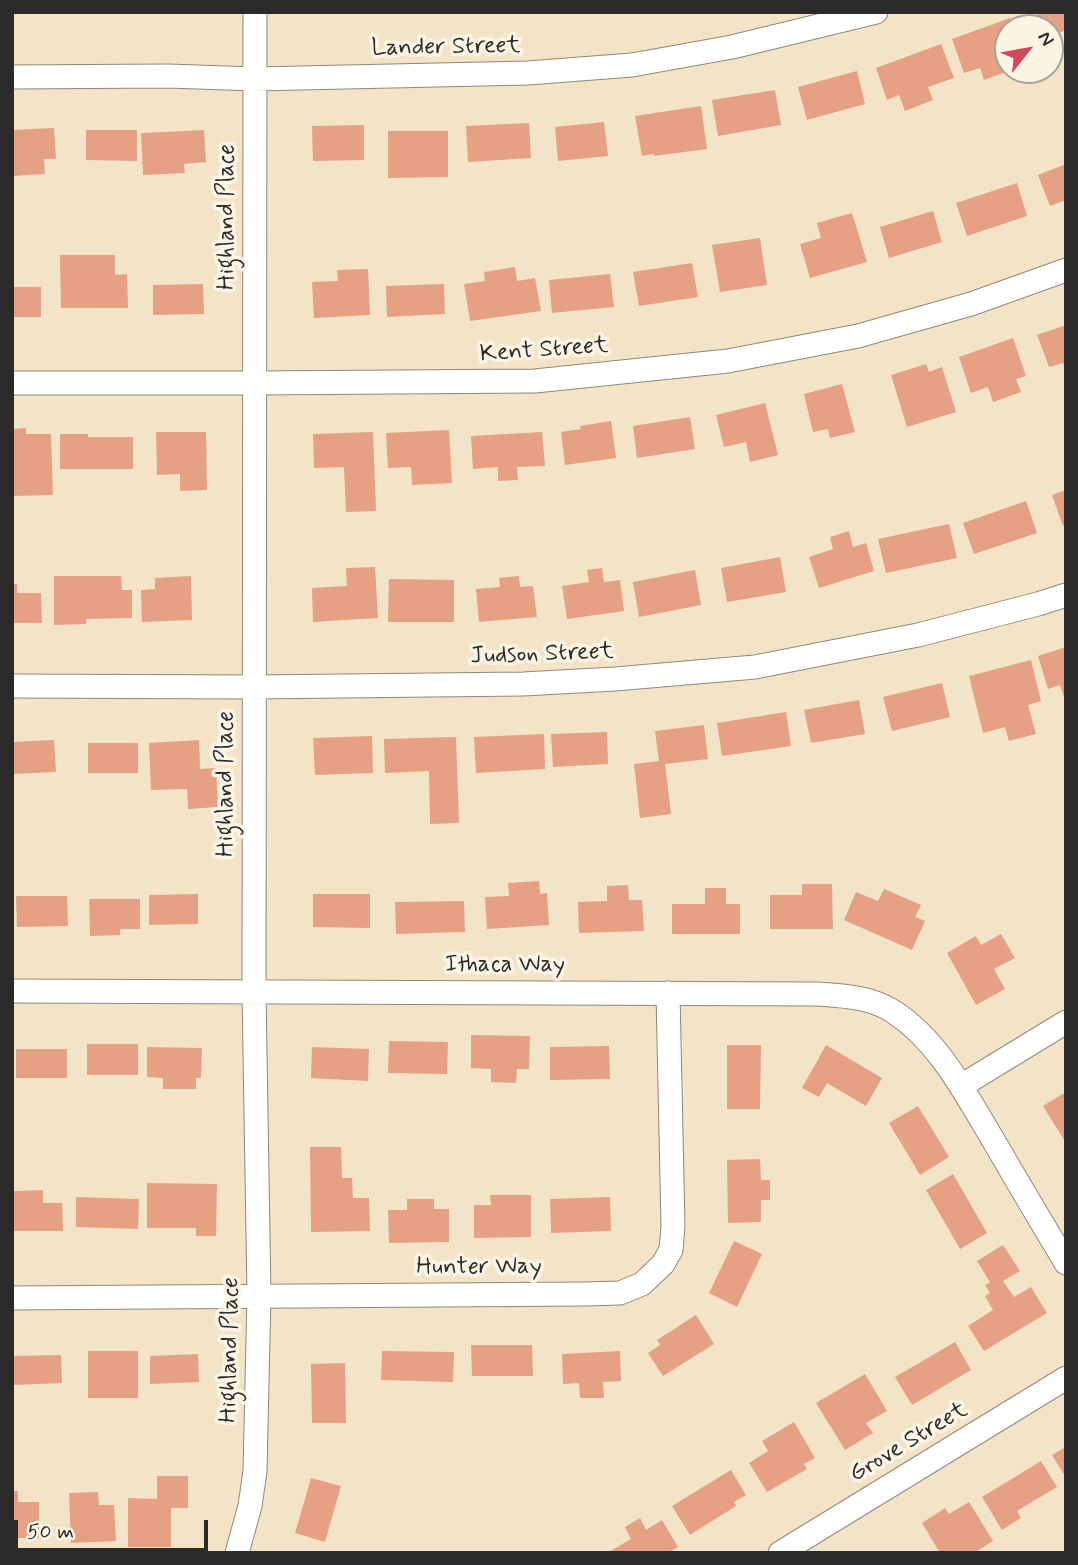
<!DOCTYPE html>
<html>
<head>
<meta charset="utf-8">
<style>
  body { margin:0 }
  #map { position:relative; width:1078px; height:1565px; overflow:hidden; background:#f3e4c8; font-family:Mynerve,sans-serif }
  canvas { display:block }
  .frame { position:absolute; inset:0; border:14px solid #2b2b2b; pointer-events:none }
  .north { position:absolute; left:994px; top:14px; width:70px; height:70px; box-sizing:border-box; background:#fcf5e5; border:2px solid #a8a49b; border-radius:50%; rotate:59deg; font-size:19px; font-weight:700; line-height:28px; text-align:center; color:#2b2b2b }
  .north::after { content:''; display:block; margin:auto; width:24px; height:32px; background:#d1495b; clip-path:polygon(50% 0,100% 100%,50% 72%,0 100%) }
  .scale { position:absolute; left:14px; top:1520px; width:194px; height:32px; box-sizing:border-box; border:4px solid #2b2b2b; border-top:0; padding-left:9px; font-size:21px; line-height:24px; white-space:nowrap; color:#2b2b2b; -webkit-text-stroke:5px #fcf5e5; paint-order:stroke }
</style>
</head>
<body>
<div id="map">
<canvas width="1078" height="1565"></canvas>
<div class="frame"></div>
<div class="north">N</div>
<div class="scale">50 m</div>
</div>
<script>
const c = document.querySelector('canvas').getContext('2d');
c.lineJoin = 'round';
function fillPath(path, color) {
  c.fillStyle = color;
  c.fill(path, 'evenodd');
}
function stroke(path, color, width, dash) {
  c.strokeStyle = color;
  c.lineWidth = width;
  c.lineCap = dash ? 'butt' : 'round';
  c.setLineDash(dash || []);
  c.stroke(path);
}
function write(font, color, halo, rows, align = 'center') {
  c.font = font + ' Mynerve,sans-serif';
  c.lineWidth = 7;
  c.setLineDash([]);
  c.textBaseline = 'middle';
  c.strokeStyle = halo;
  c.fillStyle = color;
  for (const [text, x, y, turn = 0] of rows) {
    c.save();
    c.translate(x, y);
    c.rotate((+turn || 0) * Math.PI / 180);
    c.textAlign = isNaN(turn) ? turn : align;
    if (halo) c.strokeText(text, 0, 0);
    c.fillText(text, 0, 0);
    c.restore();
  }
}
fillPath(new Path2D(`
  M1036 12H1066V30L1050 37V28H1043Z
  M1010 18 1014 28H1008V71L984 80 980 68 964 73 952 39Z
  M941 44 954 78 928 87 933 100 905 111 899 95 887 100 876 68Z
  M857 71 865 104 807 120 798 87Z
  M775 90 781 125 718 136 712 100Z
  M701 106 707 149 654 156V154L642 156 635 116Z
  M604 122 608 156 558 161 555 127Z
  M529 123 531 158 468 162 466 126Z
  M364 125V160L313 161 312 126Z
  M54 128 56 159H44L45 174 12 176V130Z
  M86 130H137V161L86 160Z
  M204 130 206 162 184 164 185 173 143 175 141 133Z
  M388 131H448V177L388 178Z
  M1066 164V200L1050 206 1038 175Z
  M1017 183 1027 216 967 236 956 203Z
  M933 211 942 242 889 258 880 227Z
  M852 213 867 262 810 278 800 244 821 238 817 223Z
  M760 238 767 285 720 292 712 245Z
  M60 255H115V275L127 274 128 308H61Z
  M692 263 698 297 639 306 633 272Z
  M515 267 517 281 535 278 541 311 470 321 464 284 485 281 484 272Z
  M368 269 370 315 314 318 312 282 338 281 337 270Z
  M610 274 614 307 552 313 549 280Z
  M203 284 204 314 153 315V285Z
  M444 284 445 314 387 317 386 286Z
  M12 287H41V317H12Z
  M1066 325V371H1065L1063 363 1049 367 1037 335Z
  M1013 338 1026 376 1016 379 1021 392 993 402 988 387 971 393 959 357Z
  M926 364 929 372 942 367 956 412 907 427 891 375Z
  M842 384 855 432 830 438 828 429 813 432 804 394Z
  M765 403 778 455 750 462 746 442 724 447 716 415Z
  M690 417 695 449 637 458 633 426Z
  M611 421 616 458 565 465 561 432 581 429 580 426Z
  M26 428V434H51L53 495 12 496V429Z
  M449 430 452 483 412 485 411 467 388 468 386 433Z
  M156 432H206L207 490 180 491V474L157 475Z
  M373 432 376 511 346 512 344 467 314 468 313 434Z
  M542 432 545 466 517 467 518 480 498 481V467L473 469 471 436Z
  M60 434H88V437H133V469H60Z
  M1066 490V525L1063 526 1052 495Z
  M1026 501 1037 533 974 554 963 523Z
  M949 524 957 558 886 573 878 539Z
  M849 531 853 547 866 543 874 571 819 588 809 557 833 549 830 537Z
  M780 557 786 592 727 602 721 568Z
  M375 567 378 618 313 622 312 588 347 586 346 568Z
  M602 568 604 582 620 580 624 611 567 619 562 586 589 582 587 570Z
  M695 570 701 605 639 617 633 582Z
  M54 576H121L122 590H132V618L86 619V624L54 625Z
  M191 576 192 620 142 622 141 590 155 589V578Z
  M519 576 520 587 533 586 537 617 479 622 476 589 500 587 499 578Z
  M389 579 454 580V622H388Z
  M12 584H17V593H41L42 623H12Z
  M1066 647V700H1065L1060 685 1048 689 1038 656Z
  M1031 660 1041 701 1028 705 1036 734 1009 741 1005 727 983 733 969 676Z
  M942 683 950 717 892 731 883 697Z
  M859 700 865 734 811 743 804 710Z
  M786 712 791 746 722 756 717 723Z
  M704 725 708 759 665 764 671 814 640 818 634 764 659 761 655 731Z
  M607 732 608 764 553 767 551 734Z
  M544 734 545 769 476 773 474 737Z
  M372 736 373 773 315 775 313 738Z
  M456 737 459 823 430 824 429 771 385 773 384 739Z
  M54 740 56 772 12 774V742Z
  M199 740 200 769 216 768 218 807 188 809 187 789 151 790 149 743Z
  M88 743H138V773H88Z
  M539 881 540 894 547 893 549 925 487 929 485 897 509 896 508 883Z
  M802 884H832L833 929H770V895H802Z
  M628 885 629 900H642L644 931 579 933 578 902 607 901V886Z
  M705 888H726V904H740V934H672V904H705Z
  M884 889 921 905 915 917 925 921 912 950 844 920 856 892 878 901Z
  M198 894V924L149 925V895Z
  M313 894H370V928L313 927Z
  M16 896H67L68 926 17 927Z
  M89 899H140V929H120V935L90 936Z
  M464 901 465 932 396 934 395 902Z
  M1001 934 1015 958 994 969 1005 989 976 1005 947 953 976 936 981 945Z
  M471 1035 530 1036 529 1069H517L516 1083 491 1082V1069L471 1068Z
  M389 1041 448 1042 447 1074 388 1073Z
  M87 1044H138V1075H87Z
  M727 1045H761L760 1109H727Z
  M826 1045 882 1078 866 1106 827 1083 819 1097 802 1088Z
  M609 1046 610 1079 550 1080V1047Z
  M147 1047 202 1048 201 1078H196V1089H163V1078L147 1077Z
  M312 1047 369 1049 368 1081 311 1078Z
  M16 1049H67V1078H16Z
  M1066 1092V1143L1043 1106Z
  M918 1106 949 1157 920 1175 889 1123Z
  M310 1147H341L342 1178H352L353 1198H369L370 1231 311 1232Z
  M760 1159 761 1180H770V1200H761V1222L728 1223 727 1160Z
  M953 1174 987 1233 960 1249 926 1190Z
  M147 1183 217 1184 216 1236H196V1228H147Z
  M43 1190V1203H62L63 1231H12V1191Z
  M490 1195H531V1237L474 1238V1205H491Z
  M76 1197 139 1199 138 1229 76 1227Z
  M610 1197 611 1231 551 1233 550 1199Z
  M407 1199H434V1209H449V1242L389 1243 388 1210H407Z
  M734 1241 762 1254 737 1307 709 1293Z
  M1003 1245 1020 1271 1003 1281 1014 1297 1031 1287 1047 1313 984 1351 968 1326 993 1310 985 1296 990 1293 985 1285 990 1282 977 1261Z
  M696 1315 714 1344 663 1376 648 1353 660 1345 657 1340Z
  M955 1342 971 1370 912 1405 895 1377Z
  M471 1345H532L533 1376H472Z
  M88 1351H138V1398H88Z
  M382 1351 454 1352 453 1382 381 1380Z
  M620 1351 621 1381 603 1382 604 1398H580L579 1383 563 1384 562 1354Z
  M198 1354 199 1382 150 1384V1356Z
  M61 1355 62 1383 13 1385 12 1356Z
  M345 1363 346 1423H312L311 1364Z
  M865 1374 887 1411 866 1423 873 1433 845 1450 816 1403Z
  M794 1422 815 1458 804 1464 807 1469 767 1492 749 1463 768 1451 762 1441Z
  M1066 1447V1478L1052 1455Z
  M1041 1461 1057 1487 1017 1511 1021 1518 1002 1530 982 1497Z
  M731 1470 746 1495 734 1502 736 1506 690 1535 672 1506Z
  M157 1476H188V1508H171V1547H128V1498L157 1499Z
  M311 1478 341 1486 325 1542 295 1533Z
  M12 1491H18V1502H39V1538H12Z
  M98 1492 99 1505H114L116 1541 71 1543 69 1493Z
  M969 1502 993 1541 974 1553H940L922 1523 945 1508 949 1514Z
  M640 1518 646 1530 662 1520 678 1547 667 1553H607L631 1539 625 1527Z`), '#e6a084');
const street = new Path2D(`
  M12 77 168 76 255 79 528 73 632 65 732 47 876 12
  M12 383H255L535 381 728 361 858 336 971 304 1066 270
  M12 686 253 687 523 684 615 679 755 667 918 635 1038 604 1066 595
  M12 991 817 994C845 996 871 997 894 1012 940 1042 967 1097 995 1143 1018 1183 1042 1223 1066 1263
  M961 1086 1066 1022
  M12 1298 585 1294 620 1293 642 1284 663 1264 671 1250 673 1227 668 993
  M237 1553 250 1506 255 1471 259 1295 254 992 255 12
  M780 1553 1066 1378`);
stroke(street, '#8f887a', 25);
stroke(street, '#fff', 23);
write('24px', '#2b2b2b', '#fcf5e5', [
  ["Lander Street",446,48,-1],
  ["Highland Place",228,217,-90],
  ["Kent Street",544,351,-4],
  ["Judson Street",542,655,-2],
  ["Highland Place",227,784,-90],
  ["Ithaca Way",505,966],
  ["Hunter Way",479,1268],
  ["Highland Place",231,1350,-89],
  ["Grove Street",909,1443,-31]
]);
</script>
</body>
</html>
